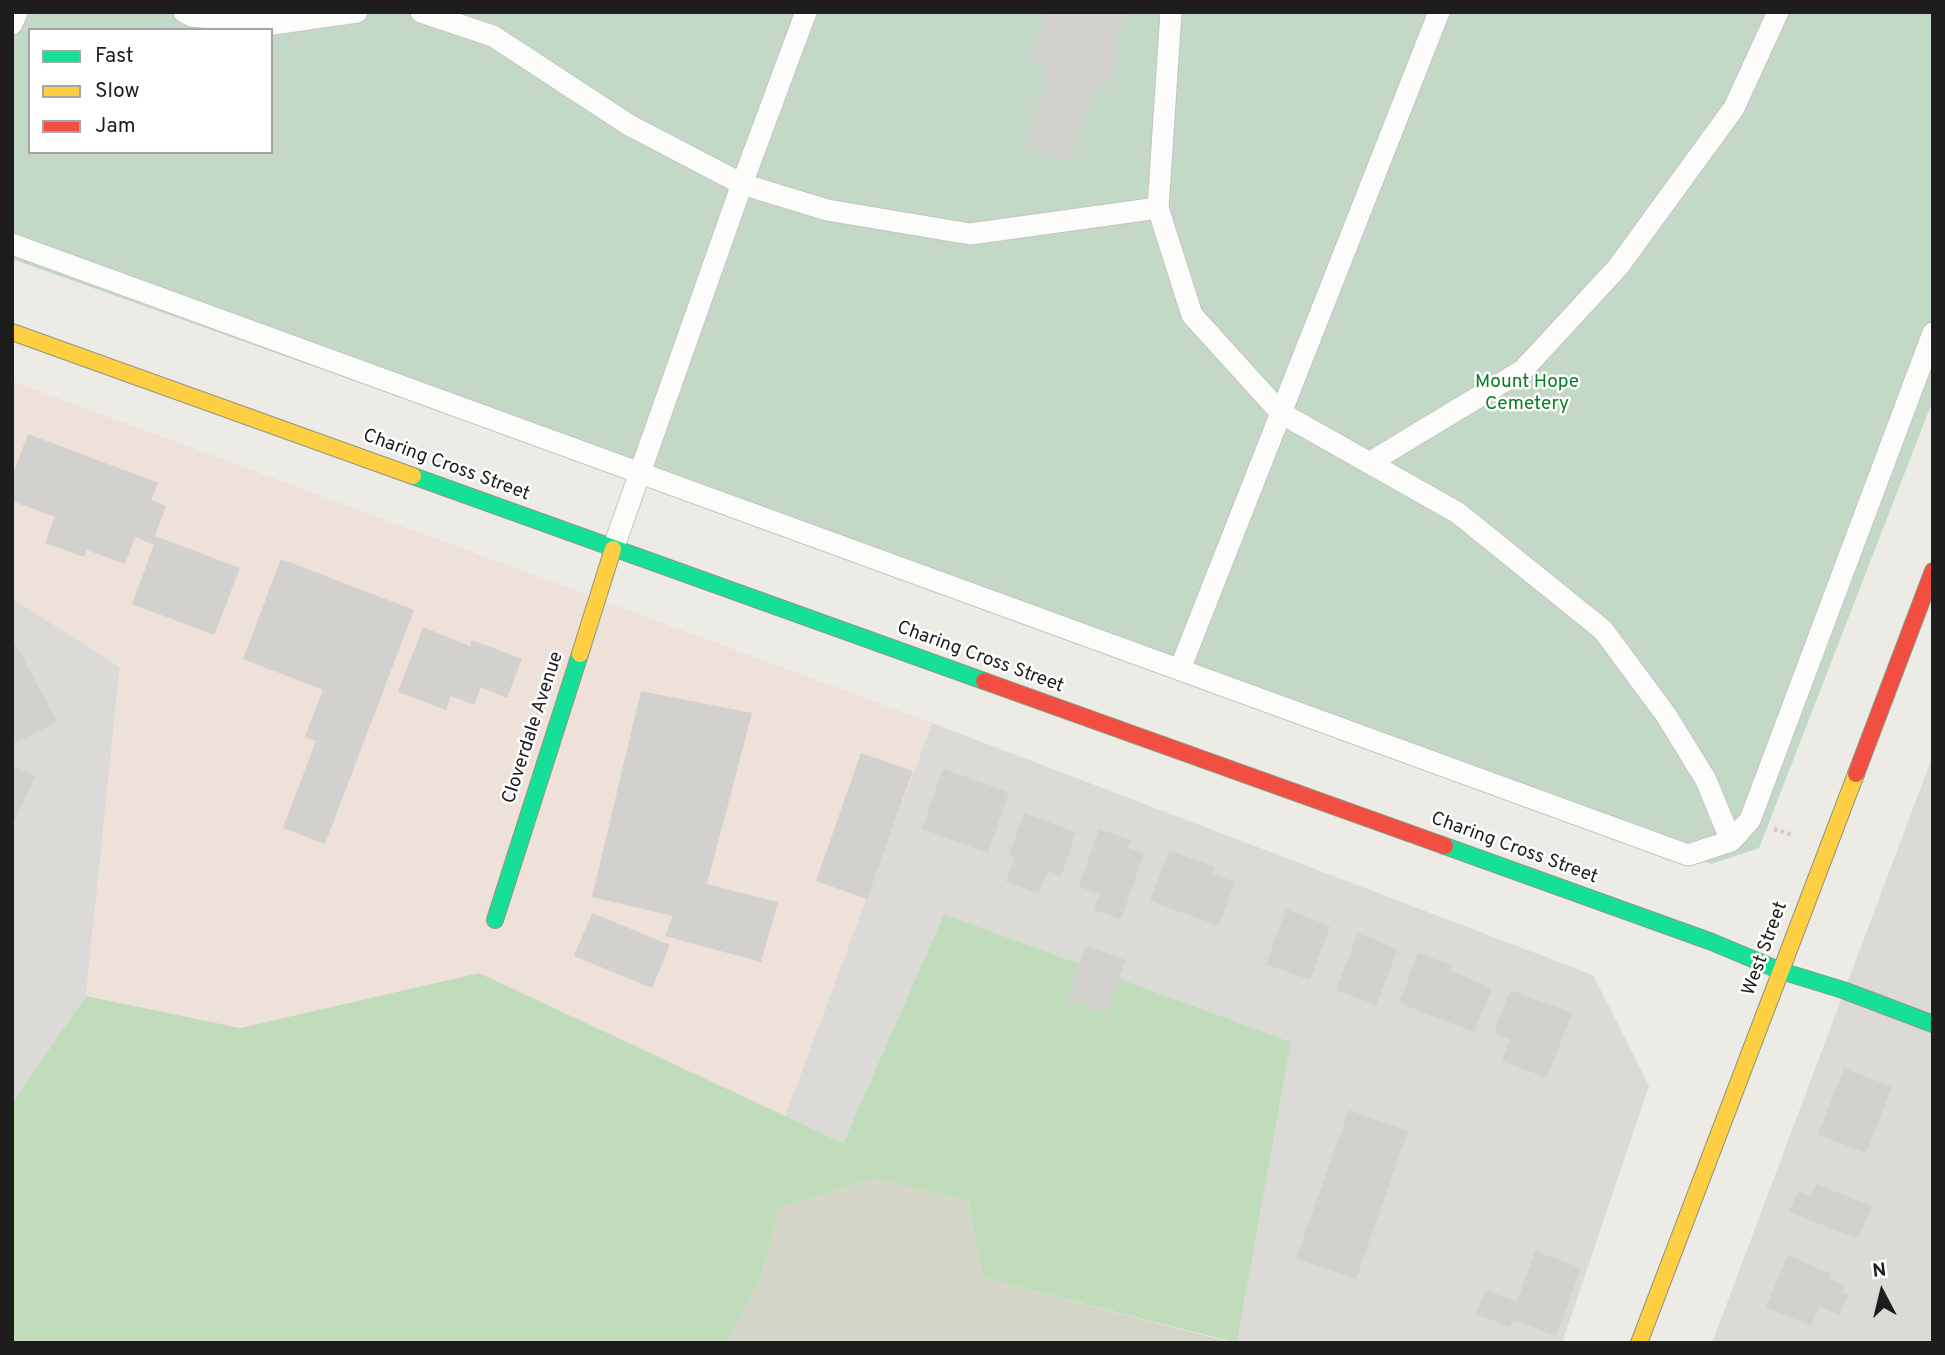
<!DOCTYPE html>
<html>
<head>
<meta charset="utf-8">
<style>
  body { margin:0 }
  #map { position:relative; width:1945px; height:1355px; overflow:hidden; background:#ecebe6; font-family:Overpass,sans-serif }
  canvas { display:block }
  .frame { position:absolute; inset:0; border:14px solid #1d1d1d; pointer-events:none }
  .legend { position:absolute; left:28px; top:28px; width:245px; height:126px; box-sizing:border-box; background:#fff; border:2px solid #a5a5a5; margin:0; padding:9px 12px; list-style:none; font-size:21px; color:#1d1d1d }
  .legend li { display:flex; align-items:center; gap:14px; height:35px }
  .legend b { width:35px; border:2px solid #a5a5a5 }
  .north { position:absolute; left:1847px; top:1257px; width:70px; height:70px; -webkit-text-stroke:5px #fff; paint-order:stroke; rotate:353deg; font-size:19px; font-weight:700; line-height:28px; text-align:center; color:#1d1d1d }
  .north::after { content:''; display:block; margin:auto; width:24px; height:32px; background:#1d1d1d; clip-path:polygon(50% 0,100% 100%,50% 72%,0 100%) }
</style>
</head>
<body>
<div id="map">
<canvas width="1945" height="1355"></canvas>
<div class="frame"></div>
<ul class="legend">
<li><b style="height:9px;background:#16e098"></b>Fast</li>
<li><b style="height:9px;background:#ffcf43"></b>Slow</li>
<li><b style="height:9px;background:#f24e42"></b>Jam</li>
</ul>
<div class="north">N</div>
</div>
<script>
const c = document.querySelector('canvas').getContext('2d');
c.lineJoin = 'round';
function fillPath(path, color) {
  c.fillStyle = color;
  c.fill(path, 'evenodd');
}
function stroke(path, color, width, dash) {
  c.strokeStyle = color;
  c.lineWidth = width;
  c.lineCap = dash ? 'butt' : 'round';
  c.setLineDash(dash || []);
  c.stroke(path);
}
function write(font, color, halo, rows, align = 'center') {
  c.font = font + ' Overpass,sans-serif';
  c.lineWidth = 5;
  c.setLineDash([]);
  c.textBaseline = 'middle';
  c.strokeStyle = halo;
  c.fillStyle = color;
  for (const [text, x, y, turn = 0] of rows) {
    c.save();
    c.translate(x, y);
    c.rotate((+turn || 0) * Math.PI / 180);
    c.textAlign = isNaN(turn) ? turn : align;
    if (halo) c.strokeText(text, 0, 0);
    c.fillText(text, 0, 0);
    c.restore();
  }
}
fillPath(new Path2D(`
  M12 598 120 667 86 996 12 1103Z
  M932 723 1593 975 1649 1086 1562 1343H1237L1291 1042 944 914 843 1143 785 1116Z
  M1933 755V1343H1712Z`), '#dbdad7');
fillPath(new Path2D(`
  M12 381 932 723 785 1116 479 973 240 1028 86 996 120 667 12 598Z`), '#eee1da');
fillPath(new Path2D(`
  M874 1179 968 1201 983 1278 1234 1343H727L762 1275 779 1208Z`), '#d4d5c7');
fillPath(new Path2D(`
  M944 914 1291 1042 1237 1343 983 1278 968 1201 874 1179 779 1208 762 1275 727 1343H12V1103L86 996 240 1028 479 973 843 1143Z`), '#c1dcba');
fillPath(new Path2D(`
  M12 12H1933V400L1759 848 1711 864 12 259ZM30 30H271V152H30Z`), '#c4d8c8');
fillPath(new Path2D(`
  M1046 12 1070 14 1071 12H1127L1115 45 1121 46 1108 83 1101 80 1097 92 1094 90 1068 161 1024 146 1049 77 1044 75 1047 66 1028 59Z
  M28 434 158 483 151 500 166 506 155 536 240 568 214 635 132 604 154 545 135 537 125 564 87 550 84 557 45 543 55 517 12 501V477Z
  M281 559 414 610 325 844 283 828 316 741 305 737 323 690 243 659Z
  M423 627 470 646 472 640 522 659 507 698 481 687 474 705 451 696 446 710 398 692Z
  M12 637 57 722 12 745Z
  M641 691 752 713 707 884 778 902 761 962 665 936 673 916 592 897Z
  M861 753 913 771 867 899 816 881Z
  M12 765 35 776 12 827Z
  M943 769 1009 792 988 853 922 829Z
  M1024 813 1076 832 1061 876 1048 871 1039 894 1006 882 1015 857 1009 855Z
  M1099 829 1131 840 1128 848 1144 853 1121 919 1094 910 1100 894 1079 887Z
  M1169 850 1215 867 1213 874 1235 882 1219 926 1150 901Z
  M1286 909 1330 926 1310 980 1266 964Z
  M592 913 670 945 652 988 574 956Z
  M1358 933 1398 949 1376 1005 1336 990Z
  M1086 946 1126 960 1106 1014 1067 1000Z
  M1418 953 1452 965 1450 971 1492 988 1474 1032 1399 1003Z
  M1510 990 1572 1013 1547 1078 1502 1061 1510 1039 1494 1033Z
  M1844 1068 1892 1087 1866 1153 1818 1135Z
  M1349 1110 1408 1131 1356 1279 1296 1258Z
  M1816 1184 1872 1206 1858 1239 1789 1212 1798 1191 1812 1196Z
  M1535 1251 1581 1268 1556 1336 1513 1320 1510 1327 1476 1314 1485 1290 1517 1302Z
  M1788 1255 1831 1274 1829 1278 1845 1285 1842 1293 1848 1295 1840 1315 1820 1306 1811 1326 1766 1307Z`), '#d2d1cd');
const lane = new Path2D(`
  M184 12 192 16 273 24 357 12
  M421 12 493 36 629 125 742 184 827 210 970 234 1158 208
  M1171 12 1158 208 1192 315 1281 413 1458 513 1603 630 1666 715 1706 780 1731 841
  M12 24 17 12
  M12 244 1688 855 1731 841 1750 820 1933 333
  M1369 463 1523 370 1618 267 1734 108 1778 12
  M613 549 742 184 806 12
  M1180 669 1439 12`);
const fast = new Path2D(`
  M413 476 984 681
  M1445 846 1712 942 1781 971 1843 990 1933 1024
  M495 920 580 654`);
const slow = new Path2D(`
  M12 332 413 476
  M580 654 613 549
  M1639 1343 1856 774`);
const jam = new Path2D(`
  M984 681 1445 846
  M1856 774 1933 571`);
stroke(lane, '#c4c4c2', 23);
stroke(fast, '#90967e', 18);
stroke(slow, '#90967e', 18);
stroke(jam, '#90967e', 18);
stroke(new Path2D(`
  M1774 829 1792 835`), '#d7cac5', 4.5, [3.5, 3.5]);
stroke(lane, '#fcfcfb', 21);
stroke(fast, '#16e098', 16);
stroke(slow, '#ffcf43', 16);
stroke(jam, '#f24e42', 16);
write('19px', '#097e26', '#fff', [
  ["Mount Hope",1527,383],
  ["Cemetery",1527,405]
]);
write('19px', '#1d1d1d', '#fff', [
  ["Charing Cross Street",446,466,20],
  ["Charing Cross Street",980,658,20],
  ["Cloverdale Avenue",534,728,-72],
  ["Charing Cross Street",1514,849,20],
  ["West Street",1766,949,-70]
]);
</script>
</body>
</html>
